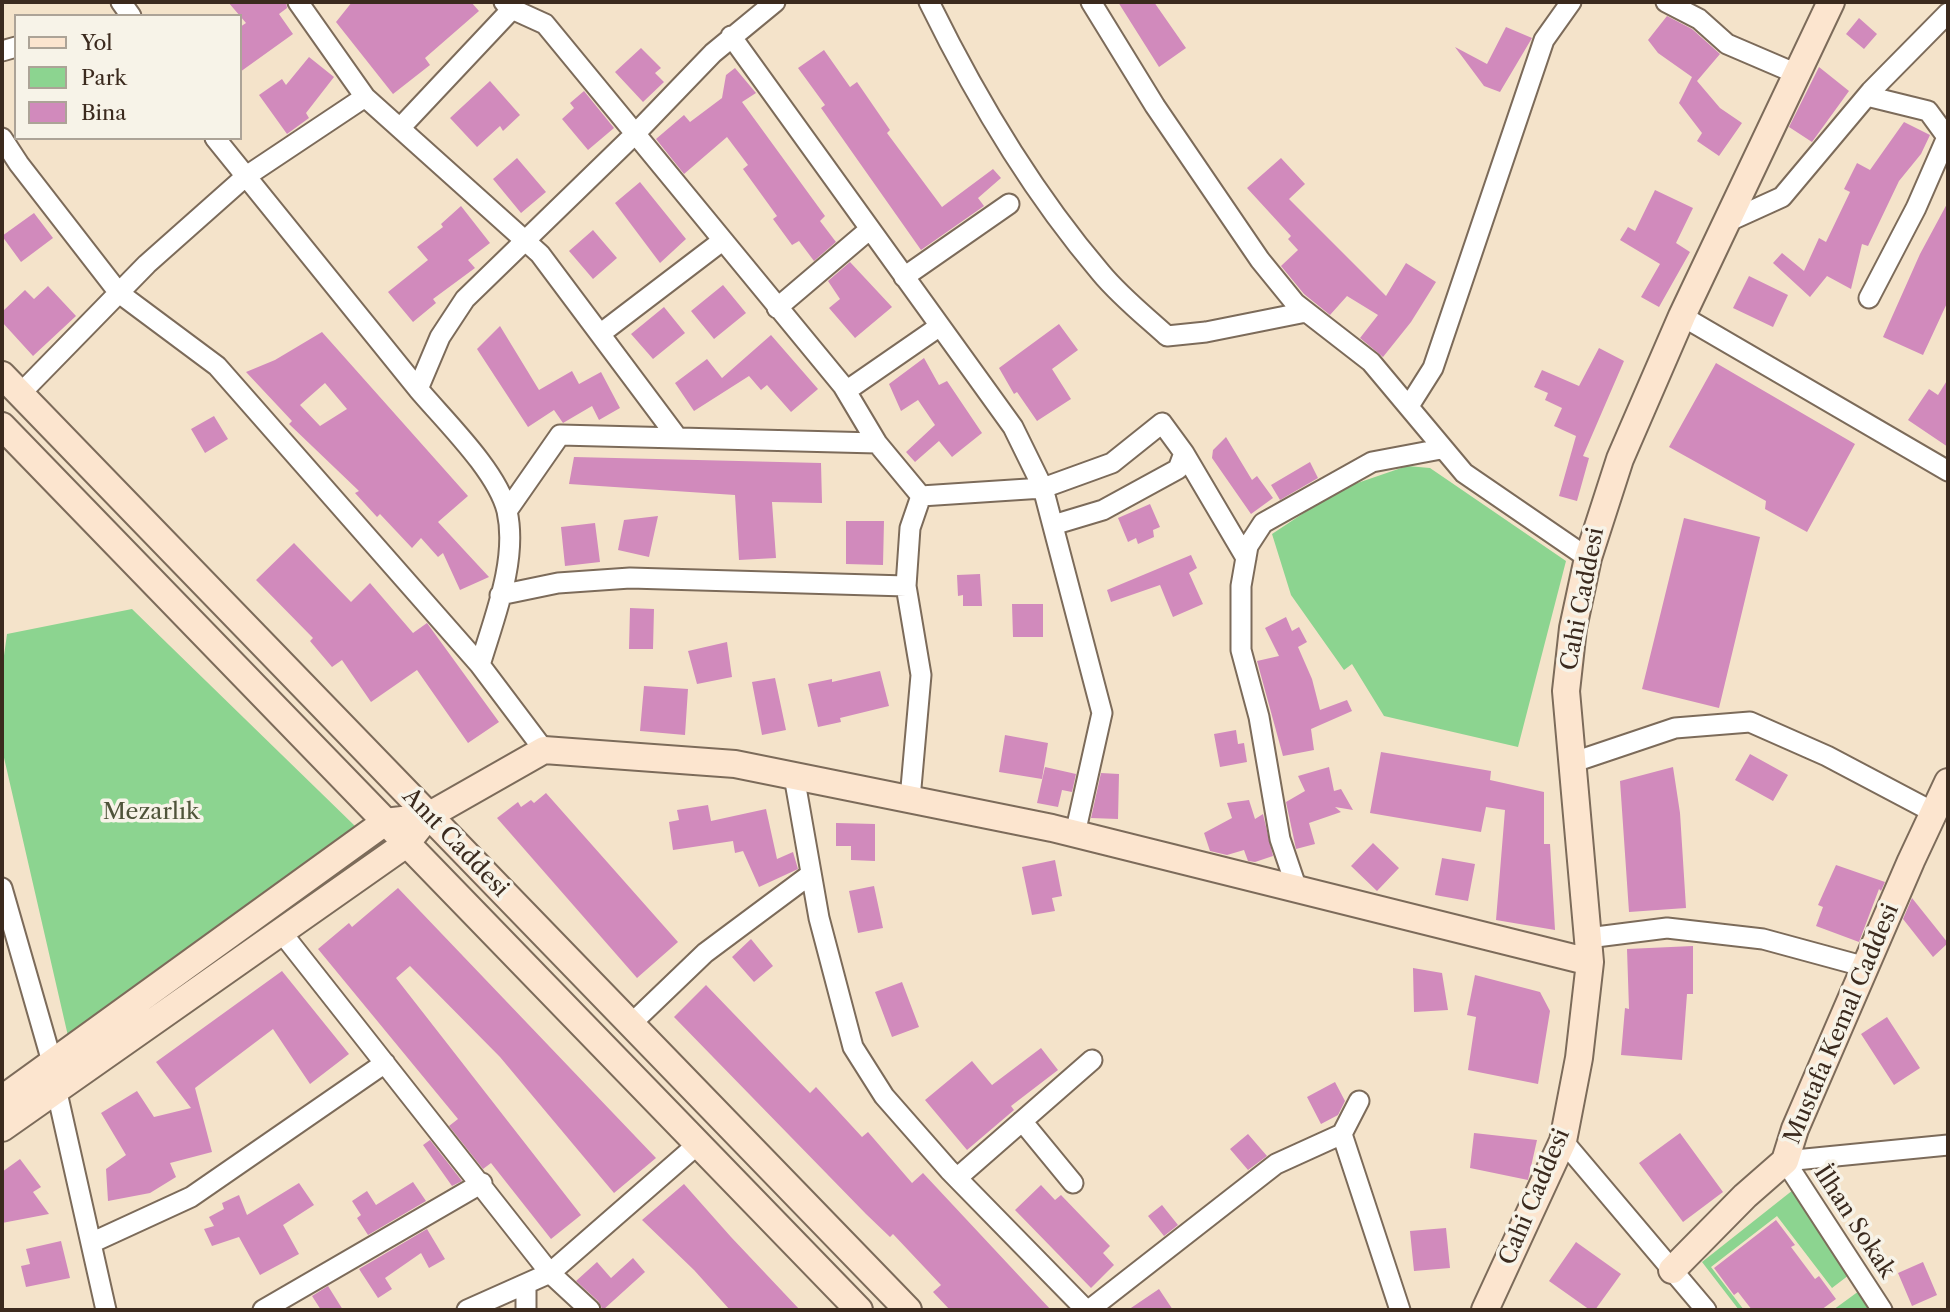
<!DOCTYPE html>
<html>
<head>
<meta charset="utf-8">
<style>
  body { margin:0 }
  #map { position:relative; width:1950px; height:1312px; overflow:hidden; background:#f4e3ca; font-family:"Libre Caslon Text",serif }
  canvas { display:block }
  .frame { position:absolute; inset:0; border:4px solid #3b2a1e; pointer-events:none }
  .legend { position:absolute; left:14px; top:14px; width:228px; height:126px; box-sizing:border-box; background:#f7f3e8; border:2px solid #aca397; margin:0; padding:9px 12px; list-style:none; font-size:21px; color:#3b2a1e }
  .legend li { display:flex; align-items:center; gap:14px; height:35px }
  .legend b { width:35px; border:2px solid #aca397 }
</style>
</head>
<body>
<div id="map">
<canvas width="1950" height="1312"></canvas>
<div class="frame"></div>
<ul class="legend">
<li><b style="height:9px;background:#fce5cf"></b>Yol</li>
<li><b style="height:19px;background:#8cd490"></b>Park</li>
<li><b style="height:19px;background:#d18abc"></b>Bina</li>
</ul>
</div>
<script>
const c = document.querySelector('canvas').getContext('2d');
c.lineJoin = 'round';
function fillPath(path, color) {
  c.fillStyle = color;
  c.fill(path, 'evenodd');
}
function stroke(path, color, width, dash) {
  c.strokeStyle = color;
  c.lineWidth = width;
  c.lineCap = dash ? 'butt' : 'round';
  c.setLineDash(dash || []);
  c.stroke(path);
}
function write(font, color, halo, rows, align = 'center') {
  c.font = font + ' "Libre Caslon Text",serif';
  c.lineWidth = 7;
  c.setLineDash([]);
  c.textBaseline = 'middle';
  c.strokeStyle = halo;
  c.fillStyle = color;
  for (const [text, x, y, turn = 0] of rows) {
    c.save();
    c.translate(x, y);
    c.rotate((+turn || 0) * Math.PI / 180);
    c.textAlign = isNaN(turn) ? turn : align;
    if (halo) c.strokeText(text, 0, 0);
    c.fillText(text, 0, 0);
    c.restore();
  }
}
fillPath(new Path2D(`
  M1407 466 1430 468 1566 561 1518 747 1384 716 1352 664 1344 670 1291 595 1272 534 1340 489Z
  M132 609 356 827 68 1036 2 749V670L7 634Z
  M1793 1190 1849 1275 1832 1288 1777 1216 1711 1267 1744 1310H1739L1702 1262Z
  M1859 1291 1872 1310H1833Z`), '#8cd490');
fillPath(new Path2D(`
  M228 2H286L287 8 279 14 293 34 240 72V27L246 23Z
  M352 2H471L479 11 425 58 430 65 393 94 336 22Z
  M1118 2H1154L1186 48 1159 67Z
  M1667 16 1692 29 1720 54 1697 81 1720 108 1742 123 1719 156 1697 141 1702 133 1679 103 1692 77 1658 53 1648 40Z
  M1859 18 1877 34 1864 49 1846 34Z
  M1506 27 1532 38 1500 92 1484 86 1455 47 1487 64Z
  M641 48 661 68 655 73 664 82 643 102 615 72Z
  M824 50 850 87 857 82 890 130 887 133 942 207 993 169 1001 178 978 198 984 206 921 250 821 108 825 105 798 68Z
  M309 57 334 77 306 113 309 118 287 134 259 95 282 79 286 85Z
  M1819 67 1849 91 1812 142 1789 127Z
  M735 68 756 93 742 102 825 216 820 221 836 242 814 261 799 241 792 245 773 219 777 216 743 169 748 165 727 137 684 174 656 139 684 115 690 122 722 98 726 75Z
  M490 81 520 115 503 131 500 126 477 147 450 118Z
  M584 91 614 128 588 150 562 119 574 108 570 103Z
  M1904 122 1930 135 1921 154 1899 181 1868 246 1862 244 1851 289 1827 276 1810 297 1773 263 1782 253 1804 271 1819 238 1826 242 1850 192 1844 189 1857 163 1870 170Z
  M517 158 546 192 521 213 493 179Z
  M1281 158 1305 184 1289 199 1386 296 1406 263 1436 282 1411 322 1383 357 1360 338 1378 315 1347 296 1330 315 1304 294 1281 266 1298 250 1288 239 1291 236 1247 188Z
  M640 182 686 239 660 263 615 203Z
  M1655 190 1693 208 1676 243 1690 252 1659 307 1641 297 1660 264 1620 240 1628 227 1635 231Z
  M1948 202V301L1923 355 1883 337 1920 254Z
  M461 206 490 243 468 260 475 268 433 299 436 303 413 322 388 292 428 260 417 247 443 227 441 224Z
  M34 213 53 238 21 262 2 236Z
  M593 230 617 258 593 279 569 251Z
  M850 262 892 307 855 338 829 308 840 299 828 281Z
  M1749 276 1788 295 1773 327 1733 308Z
  M723 285 746 313 714 339 691 311Z
  M48 286 76 316 33 356 2 322V312L25 290 34 299Z
  M664 307 685 333 653 359 631 334Z
  M1059 324 1078 350 1052 369 1071 399 1037 421 1017 392 1014 394 999 368Z
  M500 326 539 390 572 371 579 384 601 372 620 408 599 420 592 406 563 423 554 410 528 427 477 349Z
  M322 332 468 496 438 522 489 577 460 590 443 553 438 557 421 538 412 548 380 514 377 517 355 493 359 491 289 424 292 421 246 372 275 360ZM325 383 347 409 320 426 300 405Z
  M771 335 818 389 791 412 767 385 761 390 749 376 694 411 675 383 707 359 722 378Z
  M1599 348 1624 361 1583 456 1589 458 1577 501 1559 496 1576 436 1554 426 1562 408 1545 400 1548 393 1534 387 1542 370 1579 386Z
  M924 358 939 385 947 381 982 433 952 457 939 441 915 462 906 452 935 425 918 400 901 411 889 384Z
  M1716 363 1855 444 1807 532 1765 509 1766 501 1669 447Z
  M1948 379V447L1908 420 1929 389 1938 395Z
  M214 416 228 439 205 453 191 429Z
  M1226 437 1252 480 1257 476 1273 498 1251 514 1212 458 1213 450Z
  M574 457 821 463 822 503 772 502 776 558 739 560 735 495 569 484Z
  M1310 462 1318 478 1280 500 1271 485Z
  M1150 504 1160 527 1153 530 1154 537 1138 544 1136 538 1128 542 1118 518Z
  M658 516 649 557 618 550 624 520Z
  M1684 518 1760 537 1719 708 1642 689Z
  M846 521H884L883 565 846 564Z
  M595 523 600 562 565 566 561 527Z
  M294 543 351 602 370 583 413 633 427 623 499 722 468 743 417 670 371 702 342 660 332 667 310 641 313 638 256 580Z
  M1191 555 1197 568 1189 573 1203 604 1173 617 1160 585 1111 602 1107 590Z
  M980 574 982 606H963V595L958 596 957 575Z
  M1012 604H1043V637H1013Z
  M630 608 654 609 653 649H629Z
  M1286 617 1292 631 1299 627 1307 642 1298 647 1312 679 1320 710 1347 700 1352 711 1311 729 1314 750 1283 756 1257 661 1279 656 1265 628Z
  M727 642 732 677 697 684 688 651Z
  M880 671 889 706 840 718 841 722 818 727 808 684 832 679V682Z
  M775 678 786 730 762 735 752 682Z
  M644 686 688 689 685 735 640 731Z
  M1236 730 1238 744 1244 743 1247 762 1220 767 1214 734Z
  M1005 735 1048 743 1042 779 999 772Z
  M1381 752 1491 771 1490 780 1544 792V844H1550L1555 930 1496 920 1505 810 1486 807 1481 832 1370 813Z
  M1750 754 1788 775 1773 801 1735 780Z
  M1045 767 1076 774 1072 792 1062 790 1058 807 1037 803Z
  M1329 767 1334 791 1341 789 1353 810 1335 807 1341 812 1309 823 1315 844 1296 849 1286 802 1305 791 1298 776Z
  M1673 767 1680 813 1686 908 1629 912 1620 781Z
  M1101 773 1119 774 1118 819 1091 818Z
  M546 793 678 942 637 978 497 818 518 802 521 807 531 800 534 803Z
  M1249 800 1255 819 1263 814 1273 856 1255 862 1248 861 1244 850 1227 855 1210 851 1204 833 1232 818 1227 803Z
  M708 805 711 821 766 809 777 859 793 852 798 869 759 887 743 851 735 853 733 841 673 850 669 822 679 820 677 810Z
  M836 823 875 824V861L851 860V846H836Z
  M1373 843 1399 868 1377 891 1351 866Z
  M1442 858 1475 864 1468 901 1435 895Z
  M1055 860 1062 896 1052 898 1055 911 1032 915 1022 867Z
  M1836 865 1885 882 1881 891 1879 889 1859 942 1816 926 1823 907 1818 905Z
  M874 886 883 928 858 933 849 891Z
  M398 888 656 1158 614 1193 500 1057 410 966 396 978 581 1215 551 1239 491 1163 483 1169 449 1126 458 1119 318 949 349 923 352 927Z
  M1912 898 1948 943 1933 957 1903 919Z
  M751 939 773 966 754 982 732 957Z
  M1693 946V994H1687L1682 1060 1621 1055 1625 1008 1629 1009 1627 949Z
  M1413 968 1442 973 1448 1010 1414 1012Z
  M282 971 349 1054 310 1084 273 1029 195 1088 212 1152 170 1163 176 1177 150 1193 108 1201 106 1169 126 1155 101 1113 137 1091 154 1117 191 1108 156 1062Z
  M1475 975 1540 992 1550 1011 1538 1084 1468 1070 1476 1017 1467 1015Z
  M902 982 919 1027 892 1037 875 992Z
  M706 985 810 1093 816 1087 862 1137 868 1132 912 1183 923 1173 1051 1310H950L933 1292 941 1285 893 1234 890 1237 866 1214 674 1017Z
  M1887 1017 1920 1068 1894 1085 1861 1034Z
  M1041 1048 1058 1070 1011 1106 1014 1110 967 1150 925 1100 972 1061 992 1085Z
  M1335 1082 1345 1101 1338 1115 1321 1124 1307 1097Z
  M1474 1133 1537 1140 1528 1180 1470 1168Z
  M1680 1133 1723 1192 1683 1222 1639 1163Z
  M1248 1134 1267 1156 1248 1170 1230 1149Z
  M430 1140 462 1181 452 1186 423 1145Z
  M20 1159 41 1187 33 1192 49 1214 2 1223V1172Z
  M413 1182 426 1201 368 1235 357 1218 361 1215 352 1201 367 1191 376 1205Z
  M299 1183 314 1205 283 1225 299 1254 260 1275 239 1237 212 1246 204 1229 214 1226 209 1217 224 1209 222 1203 239 1195 247 1215Z
  M684 1184 731 1237 800 1310H730L694 1270 642 1220Z
  M1041 1185 1055 1200 1061 1195 1110 1246 1103 1253 1114 1265 1091 1288 1015 1210Z
  M1162 1205 1178 1225 1164 1236 1148 1216Z
  M1776 1220 1795 1245 1791 1247 1815 1279 1819 1276 1836 1299 1821 1310H1752L1738 1292 1734 1295 1714 1268Z
  M1446 1228 1450 1268 1414 1271 1410 1231Z
  M427 1229 445 1259 429 1268 421 1253 385 1278 392 1289 378 1298 359 1269Z
  M61 1241 70 1278 26 1287 21 1266 30 1264 26 1249Z
  M1576 1242 1621 1274 1595 1310H1590L1549 1281Z
  M633 1258 645 1272 603 1310 598 1301 576 1281 597 1262 611 1278Z
  M1923 1262 1937 1295 1912 1306 1898 1273Z
  M328 1286 343 1310H321L312 1296Z
  M1159 1289 1173 1310H1128Z`), '#d18abc');
const street = new Path2D(`
  M121 2 131 16
  M298 2 365 97 540 254 677 437
  M504 2 512 9 545 24 843 386 877 443 921 496 1043 488 1112 463 1162 423 1184 453 1178 469 1103 510 1053 525
  M929 2C976 98 1031 191 1101 273 1120 296 1145 316 1167 336L1206 332 1306 312
  M1091 2 1155 106 1260 260 1295 303 1371 362 1464 473 1588 558
  M1666 2 1699 19 1727 44 1797 74
  M731 36 1013 427 1043 488 1102 713 1075 834
  M2 51 16 47
  M1867 96 1928 111 1947 137 1916 208 1869 298
  M401 127 512 9
  M2 138 19 164 119 293 217 366 480 665
  M215 138 418 389
  M1727 222 1782 197 1871 91 1948 13
  M904 277 1009 204
  M777 308 870 229
  M1682 316 1948 471
  M600 334 722 241
  M846 391 940 326
  M20 394 147 264 245 177 365 97
  M1409 406 1433 368 1544 40 1571 2
  M1184 453 1246 558
  M507 511 560 435 877 443
  M500 595 558 583 630 578 906 586
  M544 750 480 665C494 618 518 560 507 511 497 471 445 421 418 389L440 337 465 299 635 134 713 53 775 2
  M1571 763 1675 728 1750 722 1827 756 1933 812
  M794 776 819 918 853 1047 884 1096 949 1170 1086 1310
  M910 799 921 675 906 586 910 528 921 496
  M2 888 52 1062
  M1297 889 1280 839 1259 717 1241 650V586L1248 546 1263 523 1372 462 1441 449
  M282 933 550 1273 590 1310
  M1588 938 1667 928 1763 939 1866 967
  M631 1024 705 953 811 874
  M56 1088 106 1310
  M1022 1121 1073 1183
  M1342 1134 1359 1101
  M1563 1141 1706 1310
  M957 1178 1092 1060
  M91 1243 191 1197 385 1063
  M526 1286V1310
  M263 1310 482 1183
  M467 1310 550 1273 698 1144
  M1089 1310 1276 1164 1342 1134 1400 1310
  M1882 1310 1785 1161 1948 1145`);
const secondary = new Path2D(`
  M2 375 908 1310
  M2 426 859 1310
  M2 1099 385 822 402 820
  M2 1128 406 844 428 816 544 750 735 764 1052 828 1590 962
  M1672 1270 1745 1196 1785 1161 1795 1129 1911 861 1948 782
  M1485 1310 1563 1141 1579 1058 1590 962 1566 691 1573 628 1588 558 1620 459 1682 316 1831 2`);
stroke(street, '#7c6b5a', 23);
stroke(secondary, '#7c6b5a', 30);
stroke(street, '#fff', 19);
stroke(secondary, '#fce5cf', 26);
write('23px', '#3b2a1e', '#f7f3e8', [
  ["Cahi Caddesi",1583,599,-79],
  ["Anıt Caddesi",455,843,46],
  ["Mustafa Kemal Caddesi",1842,1024,-67],
  ["Cahi Caddesi",1535,1197,-67],
  ["İlhan Sokak",1854,1222,57]
]);
write('23px', '#4f543a', '#f7f3e8', [
  ["Mezarlık",151,812]
]);
</script>
</body>
</html>
